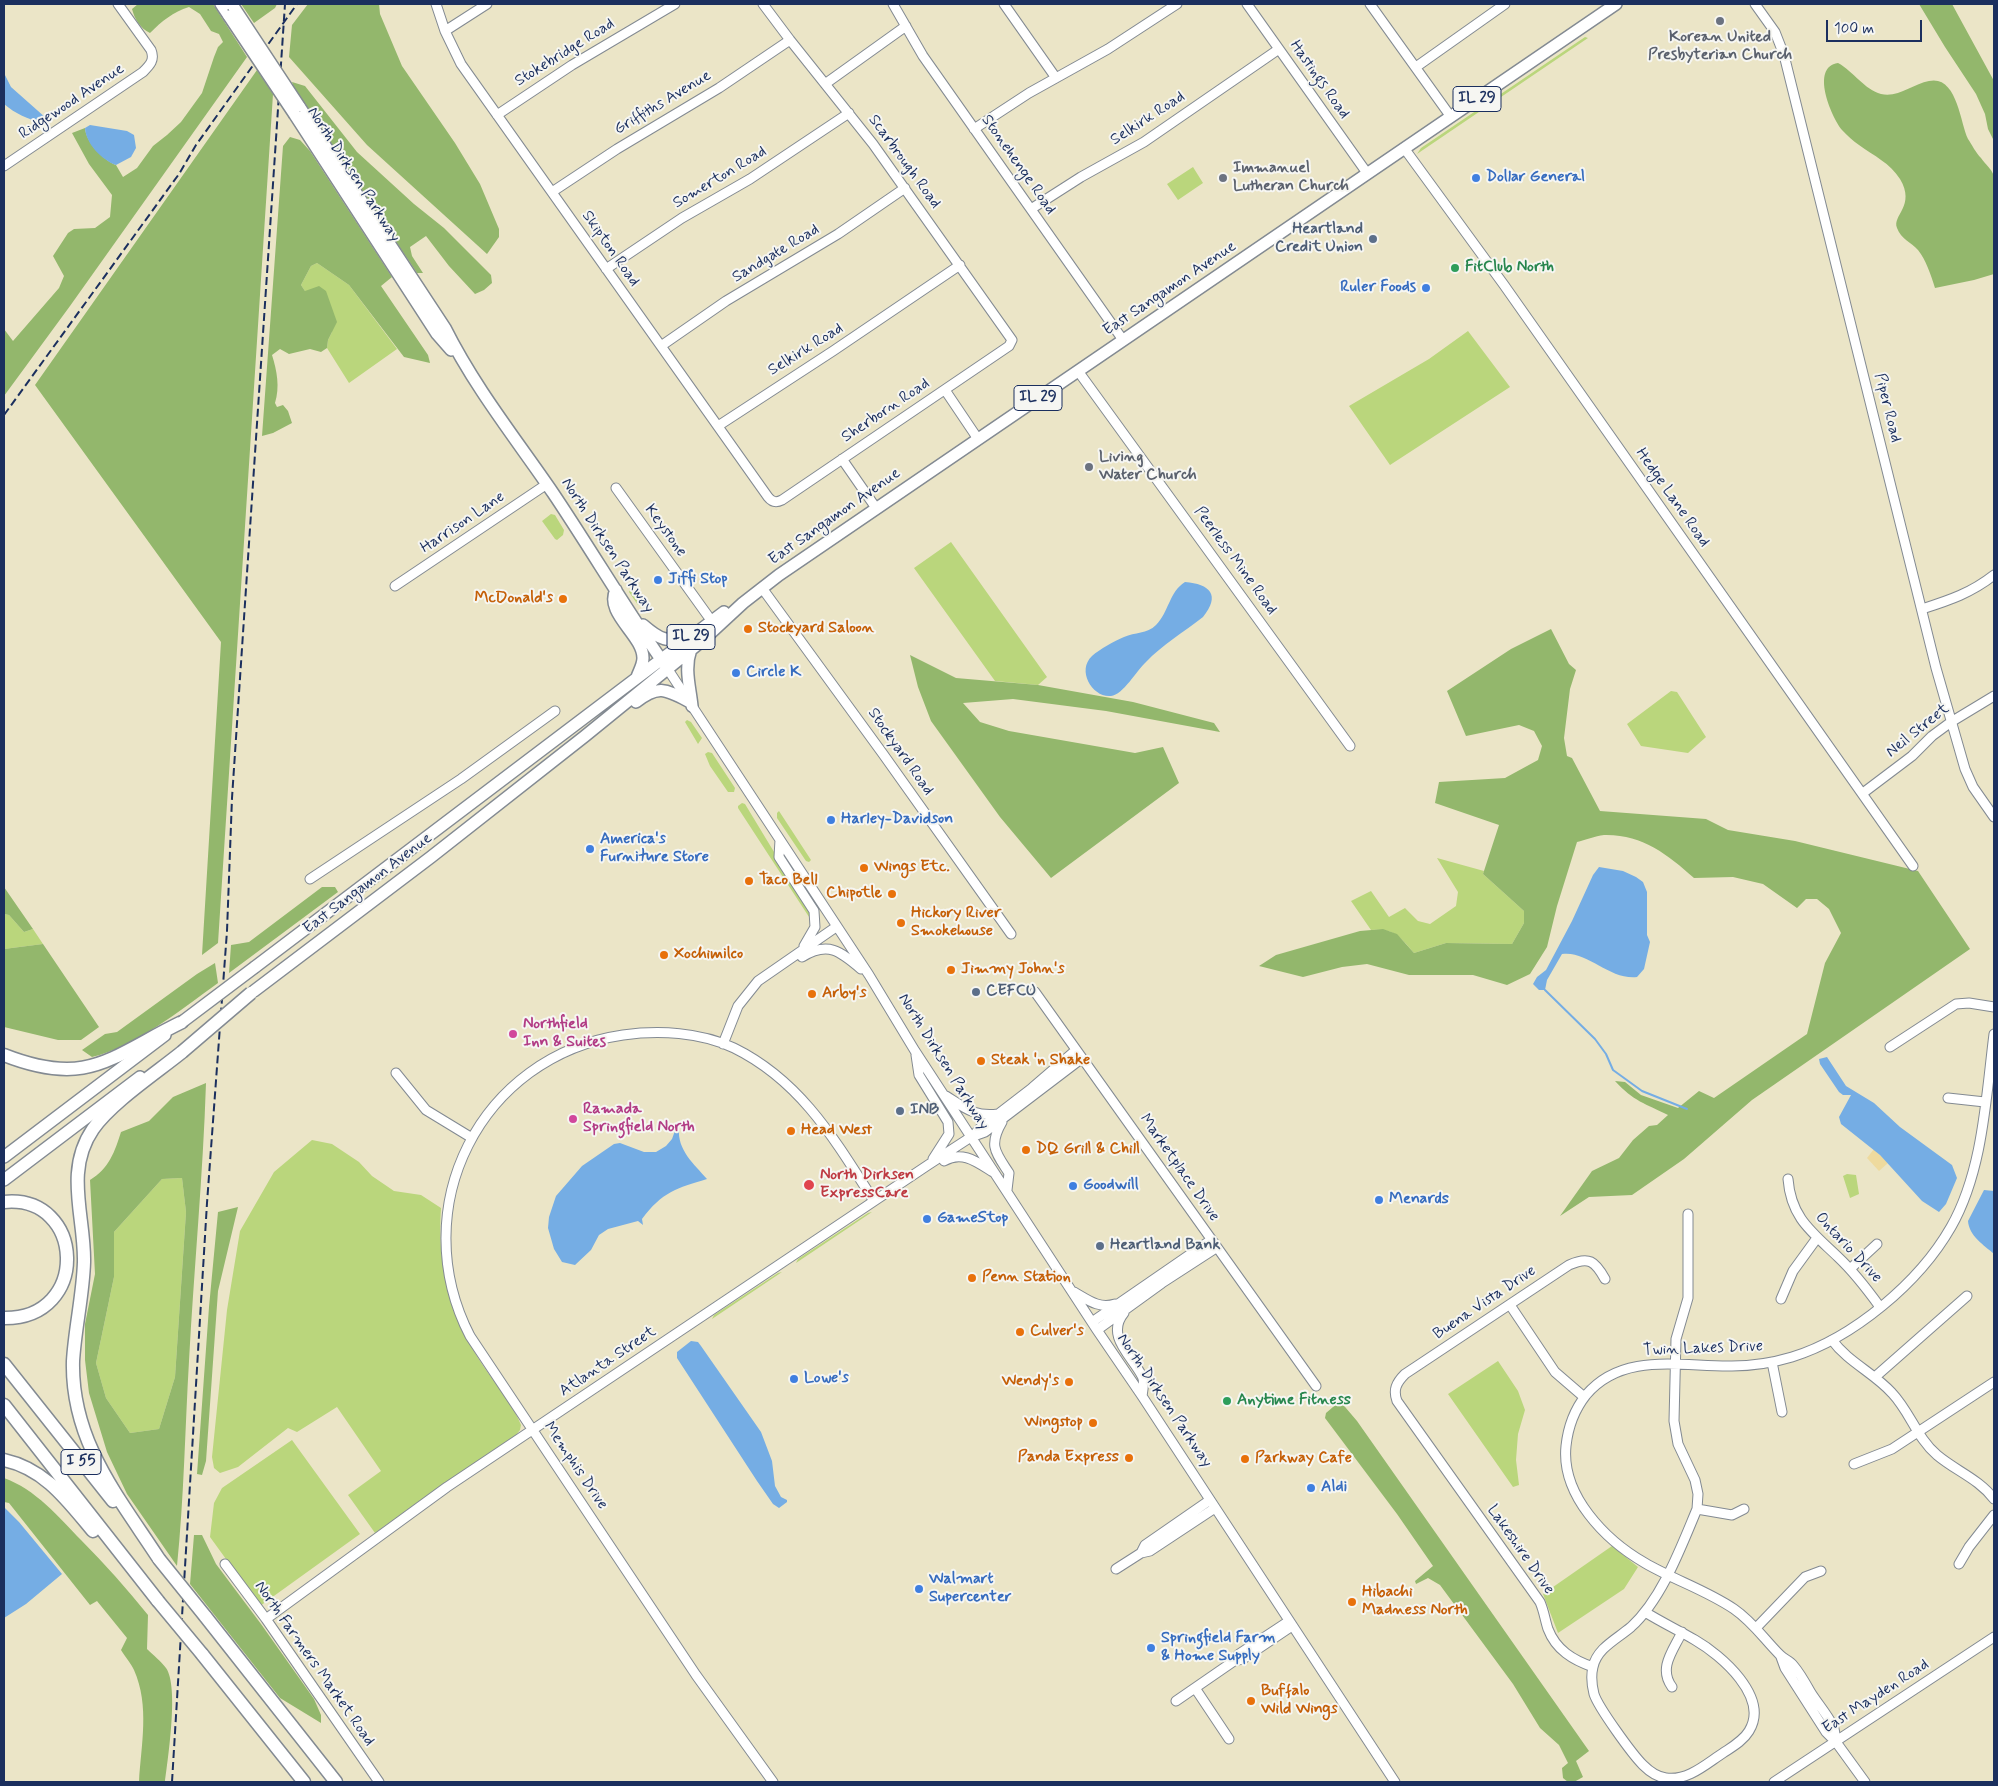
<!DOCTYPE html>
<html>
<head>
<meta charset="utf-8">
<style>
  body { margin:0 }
  #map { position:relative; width:1998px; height:1786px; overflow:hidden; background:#ebe5c7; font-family:Mynerve,sans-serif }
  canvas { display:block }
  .frame { position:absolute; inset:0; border:5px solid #1b2f5e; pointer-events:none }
  .scale { position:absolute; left:1826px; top:20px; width:96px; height:22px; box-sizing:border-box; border:2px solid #1b2f5e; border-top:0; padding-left:6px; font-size:15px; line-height:18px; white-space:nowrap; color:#1b2f5e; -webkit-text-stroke:4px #f6f6f2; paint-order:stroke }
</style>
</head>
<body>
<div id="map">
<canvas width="1998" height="1786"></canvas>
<div class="frame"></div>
<div class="scale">100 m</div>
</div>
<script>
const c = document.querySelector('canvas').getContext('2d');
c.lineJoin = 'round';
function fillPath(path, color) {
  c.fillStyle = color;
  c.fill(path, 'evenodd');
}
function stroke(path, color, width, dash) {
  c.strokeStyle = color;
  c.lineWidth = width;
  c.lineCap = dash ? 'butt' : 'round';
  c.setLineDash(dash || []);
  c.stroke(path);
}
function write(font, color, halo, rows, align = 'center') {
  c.font = font + ' Mynerve,sans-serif';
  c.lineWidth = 4;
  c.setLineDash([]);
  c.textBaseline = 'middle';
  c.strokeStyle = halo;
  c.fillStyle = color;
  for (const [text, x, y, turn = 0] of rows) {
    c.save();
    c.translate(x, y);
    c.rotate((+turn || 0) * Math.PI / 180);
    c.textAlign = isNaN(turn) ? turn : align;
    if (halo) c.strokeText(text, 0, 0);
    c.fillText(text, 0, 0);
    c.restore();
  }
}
fillPath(new Path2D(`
  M1585 37 1588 38 1417 154 1421 148Z
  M1193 167 1203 183 1178 200 1167 184Z
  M317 263 349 285 397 349 349 383 327 348 328 340 332 332 301 285 311 266Z
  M1468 331 1510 387 1390 465 1349 406 1429 359Z
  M551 514 555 515 564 530 563 535 557 540 555 539 542 521Z
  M951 542 1047 677 1038 685 995 681 914 568Z
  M632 586 646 605H638L629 592Z
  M1671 691 1677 692 1706 737 1688 753 1641 746 1627 724Z
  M687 720 691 722 702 738 698 744 685 722Z
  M708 752 712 753 735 788 734 792H728L710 766 705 754Z
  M742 803 745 804 811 913V920L738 808V806Z
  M779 811 811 860 809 862 806 861 777 818V813Z
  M1437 858 1484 871 1483 874 1524 911V923L1512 944 1446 943 1414 953C1400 937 1395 928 1371 930L1351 901 1371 891 1389 917 1405 908 1418 921 1430 924 1456 906 1458 892Z
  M4 914 9 915 24 932 33 929 43 944 4 949Z
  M312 1140 332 1144 359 1162 372 1176 394 1191 421 1195 441 1208C437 1269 450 1316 484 1367 495 1383 515 1408 521 1425L520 1430 516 1435 440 1486 375 1533 348 1495 381 1471 337 1407 297 1432 288 1428 238 1467 220 1473 214 1468 212 1457 227 1310 240 1231 274 1172Z
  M1847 1174 1856 1175 1859 1194 1850 1198 1843 1176Z
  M182 1178 186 1212 175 1377 159 1429 130 1433 106 1398 96 1363 114 1277V1232L162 1179Z
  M872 1212 796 1263 798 1259 868 1213Z
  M782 1272 712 1319 714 1315 778 1273Z
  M1498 1361 1518 1391 1525 1410 1518 1434 1516 1460 1519 1485 1513 1487 1448 1394Z
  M292 1440 360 1534 260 1606 210 1537 214 1503 222 1488Z
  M1612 1546 1638 1567 1624 1589 1558 1633 1543 1594Z`), '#bad67c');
fillPath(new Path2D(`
  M138 4H213L247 57 70 306 4 396V329L13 341 59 288 64 276 53 256 68 233 74 229 95 228 110 217 112 195 89 164 72 133 85 128C86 142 103 160 116 165L123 177 137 168 153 146 167 135 181 122 202 93 214 57 218 47 223 42 219 34 211 31 200 14 189 7C173 12 162 21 150 33 140 28 135 20 132 9Z
  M241 4H277L275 8 254 23Z
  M308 4H379L380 14 402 66 455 143 480 184 499 229V237L487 254 367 145 289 57 292 25Z
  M1919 4H1952L1994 81V141L1988 129 1985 114 1976 94 1945 47Z
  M1838 63C1853 71 1865 90 1881 94 1898 98 1913 84 1929 81 1957 75 1960 122 1968 139 1972 145 1976 153 1981 158 1986 165 1991 168 1994 176V274L1974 280 1935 288C1931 275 1926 260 1918 250 1911 242 1901 239 1897 228 1892 215 1916 206 1900 179 1890 163 1874 156 1859 145 1853 141 1847 135 1842 130 1831 116 1810 67 1838 63Z
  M257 70 273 94 218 943 202 955 221 642 35 385Z
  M292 82 305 86 357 152 414 204 444 228 491 275 492 283 484 290 475 294 449 266 426 236 410 247 412 256 423 273H417L294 89Z
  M290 137 300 140 310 151 392 277 381 286 428 355 430 363 404 357 349 285 317 263 311 266 301 285 305 291 319 286 326 291 337 322 328 340 327 348 321 352 310 349 289 354 280 349 272 355C277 371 280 387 275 403L277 407 283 405 288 411 292 423 273 433 262 436 283 146Z
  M1551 629 1569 664 1576 670 1570 689 1564 738 1567 756 1572 758 1600 811 1706 819 1728 830 1795 841 1918 871 1970 949 1752 1100 1684 1159 1632 1195 1589 1197 1560 1216 1592 1171 1619 1158 1633 1140 1649 1126 1657 1125 1668 1115C1646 1104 1633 1101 1615 1081L1625 1082 1641 1095 1678 1108 1699 1091 1714 1098 1807 1034 1825 963 1841 933 1829 909 1817 899H1806L1797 908 1763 884 1733 877 1694 878C1667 854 1642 834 1604 835 1595 836 1585 840 1577 842L1557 906 1547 947 1530 974 1507 985 1473 975H1409L1367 964 1342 967 1303 977 1259 966 1276 955 1360 931 1383 929 1397 934 1414 953 1446 943 1512 944 1524 923V911L1483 874 1499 825 1435 803 1439 782 1505 778 1538 760 1542 746 1534 731 1519 725 1466 736 1447 691 1511 649Z
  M910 655 956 678 1038 685 1133 702 1214 723 1220 732 1106 711 1013 699 963 703 980 722 1009 731 1135 753 1163 747 1179 783 1051 878 1000 817 931 721 918 687Z
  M4 887 33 929 24 932 9 915 4 914Z
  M322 887H335L338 892 229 973 231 945 249 942Z
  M43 944 99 1027 81 1040H58L4 1027V949Z
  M215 963 218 983C180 1010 137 1046 92 1057L82 1050 105 1034 117 1032 197 974Z
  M206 1083C203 1176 194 1268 189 1361 185 1429 184 1498 177 1566L127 1494 107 1452 89 1393 85 1360V1324L95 1274 90 1180C109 1169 115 1151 121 1132L149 1121 173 1097ZM182 1178 186 1212 175 1377 159 1429 130 1433 106 1398 96 1363 114 1277V1232L162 1179Z
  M238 1207 218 1291 206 1461 202 1475 197 1474 209 1307 218 1212Z
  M1340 1401 1357 1421 1589 1751 1576 1761 1583 1777 1574 1782H1568L1563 1778 1562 1768 1568 1763 1559 1745 1540 1728 1513 1684 1440 1585 1428 1578 1416 1584 1415 1581 1433 1566 1397 1514 1325 1418 1326 1413Z
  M4 1478C35 1489 59 1517 81 1540 105 1564 127 1589 148 1615L147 1649C153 1655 161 1661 166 1668 179 1686 168 1758 165 1782H139C141 1745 150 1706 134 1670 131 1663 125 1657 121 1650L127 1638 97 1601 90 1605 9 1503 4 1502Z
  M194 1535H202L216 1564 261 1624 314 1699 321 1715V1723L280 1698 190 1584Z`), '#93b76c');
fillPath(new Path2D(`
  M1874 1149 1888 1163 1879 1171 1867 1158Z`), '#eeda9e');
fillPath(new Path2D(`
  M4 73 11 87 46 118 43 123C27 119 16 114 4 104Z
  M90 125 127 131 134 135 136 148 131 157 116 165C102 160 86 144 85 128Z
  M1185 582C1210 584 1221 595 1203 617 1184 632 1162 645 1146 662 1137 670 1123 695 1111 696 1093 698 1076 671 1092 656 1100 649 1114 641 1124 637 1135 632 1147 634 1156 625 1169 612 1169 592 1185 582Z
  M1599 867 1623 871 1636 877 1643 882 1647 892V935L1650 942 1644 969 1637 977C1609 980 1587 950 1562 954L1547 980 1545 990H1539L1533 984 1537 977 1546 970 1572 921 1593 875Z
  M1827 1057 1846 1086 1874 1103 1900 1127 1952 1165 1957 1178 1946 1204 1939 1212 1922 1201 1880 1155 1841 1124 1839 1117 1851 1095H1843L1839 1092 1820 1064 1819 1059Z
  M676 1128H679C677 1150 694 1164 707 1179 677 1188 662 1192 642 1219L643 1225 638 1221 608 1229 599 1235 591 1250 575 1265 562 1262 554 1249 548 1228 549 1217 556 1196 582 1166 614 1144 620 1143 644 1152H656L666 1146 672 1139Z
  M1984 1190 1994 1191V1254C1984 1245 1969 1236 1968 1221Z
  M691 1341 698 1342 701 1346 761 1432 772 1461 775 1486 781 1497 787 1500V1502L779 1508 773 1504 757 1481 677 1358V1352Z
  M4 1507 19 1522 62 1574 26 1604 4 1618Z`), '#75ade4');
stroke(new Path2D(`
  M1545 990 1595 1039 1606 1054 1613 1070 1642 1091 1687 1109`), '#75ade4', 2);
const minor = new Path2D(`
  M436 4 445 31 461 64 768 497C772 502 776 503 782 500L1009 346 1012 340 873 144 790 40 763 4
  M893 4 923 56 1123 340
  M1004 4 1056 78
  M1247 4 1367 173
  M1370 4 1451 117
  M1755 4 1775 32 1784 55 1936 668 1965 769 1973 787 1994 817
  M445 31 487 4
  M1416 67 1505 4
  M825 84 906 26
  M497 115 572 65 675 4
  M974 129 1029 93 1108 49 1177 4
  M1404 148 1504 285 1913 866
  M4 166 143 72C150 65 155 60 151 50L118 4
  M552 192 617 149 719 88 790 40
  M1031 209 1081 177 1144 142 1279 49
  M606 269 682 218 750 179 849 113
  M661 346 726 301 838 234 905 188
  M1078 371 1350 746
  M945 390 978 439
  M718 426 833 351 960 265
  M842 459 876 508
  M616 488 708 616
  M395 586 547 484
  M762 588 883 754 1011 934
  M1922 609C1950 600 1971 593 1994 575
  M667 668 869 975 915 1051 1097 1330 1142 1396 1395 1782
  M1863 793 1912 756 1932 736 1951 722 1994 696
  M780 840 779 857 814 911 815 927 804 946
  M310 879 461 779 555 711
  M802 957C828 941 840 951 861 969
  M1035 992 1316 1386
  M723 1044 738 1006 758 981 836 927
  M1890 1047 1956 1004 1969 1003 1994 1007
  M916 1055 919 1075 948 1122 949 1134 933 1159
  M396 1073 426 1110 472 1138
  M946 1096C965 1108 974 1117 998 1114
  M1948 1098 1985 1102
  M1002 1122C988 1146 996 1153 1009 1173L1007 1190
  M974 1135 980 1128 1032 1088 1075 1051
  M944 1161C962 1150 977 1162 993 1172
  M1788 1179C1791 1218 1812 1232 1838 1257 1854 1272 1867 1289 1880 1307
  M1850 1269 1877 1244
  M1074 1292C1088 1300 1099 1309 1115 1304
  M1781 1299 1793 1271 1817 1238
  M1510 1305 1555 1372 1584 1397
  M1124 1313C1105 1336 1132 1356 1142 1376 1145 1381 1143 1390 1142 1396
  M1092 1322 1211 1240
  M1097 1330 1162 1283 1216 1248
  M1832 1340C1848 1362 1874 1373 1892 1393 1910 1412 1917 1438 1937 1455 1956 1471 1979 1479 1994 1499
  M1772 1362 1782 1412
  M1875 1377 1967 1296
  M1854 1464 1892 1449 1994 1382
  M1697 1509 1732 1515 1744 1509
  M1141 1553 1145 1545 1210 1500
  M225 1564 266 1619 379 1782
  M1959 1564 1969 1547 1994 1515
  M1116 1569 1141 1553 1150 1551 1215 1508
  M1645 1612C1661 1622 1678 1630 1695 1640 1721 1655 1770 1697 1749 1731 1743 1741 1732 1747 1723 1753 1706 1764 1688 1781 1666 1778 1657 1777 1649 1771 1643 1765 1632 1754 1598 1707 1594 1694 1592 1686 1591 1675 1593 1667 1597 1648 1617 1639 1631 1627 1662 1599 1681 1547 1697 1509L1698 1494 1695 1480 1678 1444 1674 1421 1676 1339 1688 1298V1214
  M266 1619 447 1487 928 1165 971 1137 985 1132 1081 1059
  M1756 1628 1805 1577 1821 1571
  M1781 1657 1785 1668 1826 1732 1836 1742 1865 1782
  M1234 1661 1243 1659 1292 1626
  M1593 1667C1573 1660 1556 1650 1548 1629 1545 1620 1544 1611 1540 1602L1397 1401C1393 1390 1396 1383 1405 1374L1569 1265C1589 1256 1595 1261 1605 1279
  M1672 1687C1658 1668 1673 1651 1682 1632
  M1195 1688 1229 1739
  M1176 1701 1234 1661 1239 1654 1289 1621
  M1836 1742C1835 1736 1835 1730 1833 1726 1827 1714 1818 1704 1811 1693 1806 1684 1800 1673 1793 1665 1790 1661 1784 1659 1780 1655 1764 1639 1753 1622 1734 1609 1706 1590 1674 1580 1645 1563 1605 1540 1561 1495 1566 1446 1568 1427 1575 1409 1586 1395 1623 1351 1682 1367 1732 1366 1752 1366 1772 1363 1792 1357 1853 1338 1919 1283 1951 1227 1983 1171 1986 1097 1994 1034
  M773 1782 696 1675 470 1336C404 1208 480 1056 623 1035 659 1030 700 1032 734 1048 801 1081 835 1140 874 1201
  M1774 1782 1994 1637`);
const major = new Path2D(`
  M221 4 229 16
  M299 106 445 328C475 388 516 439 553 493 592 551 627 611 667 668
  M295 115 437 334 451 350
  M616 590C604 613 643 635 643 658 643 665 639 671 637 677
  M643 625C658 638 669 646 688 632
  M691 649C684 669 690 686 692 706
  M636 702C658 685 665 689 688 701
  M255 967 724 612
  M254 991 431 857 585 736 703 640 743 603 779 575 1616 4
  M4 1157 165 1035
  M4 1180 140 1077`);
const highway = new Path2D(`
  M4 1055C88 1088 110 1057 182 1022
  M4 1202C85 1194 91 1319 4 1318
  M4 1364 113 1501
  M4 1405 158 1601
  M4 1460C45 1469 67 1500 93 1531
  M159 1559C118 1496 71 1441 73 1361 75 1328 83 1295 84 1262 85 1217 64 1171 93 1129 111 1103 156 1073 182 1052
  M205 1616 336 1782
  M202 1654 304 1782`);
stroke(minor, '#838a92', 11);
stroke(major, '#838a92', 14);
stroke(highway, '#838a92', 15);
stroke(minor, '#fff', 9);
stroke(major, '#fff', 11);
stroke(highway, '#fff', 12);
stroke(new Path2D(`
  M4 415 179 174 196 145 297 4
  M172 1782 207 1203 227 931 232 798 285 4`), '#1b2f5e', 2, [8, 4]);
const majorBridge = new Path2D(`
  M233 6 299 106
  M229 16 295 115
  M182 1022 255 967`);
const highwayBridge = new Path2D(`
  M182 1052 251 993
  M159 1559 205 1616
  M158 1601 202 1654`);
stroke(majorBridge, '#838a92', 14, []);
stroke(highwayBridge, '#838a92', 15, []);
stroke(majorBridge, '#fff', 11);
stroke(highwayBridge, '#fff', 12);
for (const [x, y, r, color] of [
  [1720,21,5,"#6b7280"],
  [1223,178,5,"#6b7280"],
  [1476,178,5,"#3f7fe0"],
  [1373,239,5,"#5c6f8a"],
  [1455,268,5,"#2e9e5b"],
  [1426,288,5,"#3f7fe0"],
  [1089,467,5,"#6b7280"],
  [658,580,5,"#3f7fe0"],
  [563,599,5,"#e8710a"],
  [748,629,5,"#e8710a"],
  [736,673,5,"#3f7fe0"],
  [831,820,5,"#3f7fe0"],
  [590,849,5,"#3f7fe0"],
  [864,868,5,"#e8710a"],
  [749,881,5,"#e8710a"],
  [892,894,5,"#e8710a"],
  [901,923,5,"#e8710a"],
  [664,955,5,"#e8710a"],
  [951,970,5,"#e8710a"],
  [976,992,5,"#5c6f8a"],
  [812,994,5,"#e8710a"],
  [513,1034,5,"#d1479c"],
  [981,1061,5,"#e8710a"],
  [900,1111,5,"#5c6f8a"],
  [573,1119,5,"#d1479c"],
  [791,1131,5,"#e8710a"],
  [1026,1150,5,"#e8710a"],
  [809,1185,6,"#e0444e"],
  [1073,1186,5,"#3f7fe0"],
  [1379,1200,5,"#3f7fe0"],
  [927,1219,5,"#3f7fe0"],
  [1100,1246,5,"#5c6f8a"],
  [972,1278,5,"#e8710a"],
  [1020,1332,5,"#e8710a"],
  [794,1379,5,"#3f7fe0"],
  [1069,1382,5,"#e8710a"],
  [1227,1401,5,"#2e9e5b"],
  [1093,1423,5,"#e8710a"],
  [1129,1458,5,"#e8710a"],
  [1245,1459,5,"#e8710a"],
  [1311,1488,5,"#3f7fe0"],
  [919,1589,5,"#3f7fe0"],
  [1352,1602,5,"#e8710a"],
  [1151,1648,5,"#3f7fe0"],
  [1251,1701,5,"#e8710a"]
]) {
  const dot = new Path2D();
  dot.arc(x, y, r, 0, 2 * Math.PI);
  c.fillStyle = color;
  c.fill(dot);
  stroke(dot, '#f6f6f2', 2);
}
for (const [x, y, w] of [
  [1477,99,48],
  [1038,398,48],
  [691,637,48],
  [81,1462,40]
]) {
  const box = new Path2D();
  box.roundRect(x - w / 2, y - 12.5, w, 25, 4);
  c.fillStyle = '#f6f6f2';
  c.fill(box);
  stroke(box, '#1b2f5e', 1);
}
write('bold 15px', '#1b2f5e', null, [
  ["IL 29",1477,99],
  ["IL 29",1038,398],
  ["IL 29",691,637],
  ["I 55",81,1462]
]);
write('bold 16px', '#5b616d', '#f6f6f2', [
  ["Korean United",1720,38,"center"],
  ["Presbyterian Church",1720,56,"center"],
  ["Immanuel",1233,169],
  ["Lutheran Church",1233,187],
  ["Living",1099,458],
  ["Water Church",1099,476]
], 'left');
write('16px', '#1b2f5e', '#f6f6f2', [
  ["Stokebridge Road",565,53,-32],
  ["Hastings Road",1319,80,55],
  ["Ridgewood Avenue",72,102,-34],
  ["Griffiths Avenue",663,103,-31],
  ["Selkirk Road",1148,119,-33],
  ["Scarbrough Road",904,162,54],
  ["Stonehenge Road",1018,165,55],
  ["North Dirksen Parkway",353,175,57],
  ["Somerton Road",720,178,-31],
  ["Skipton Road",610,249,55],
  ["Sandgate Road",776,254,-31],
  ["East Sangamon Avenue",1170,289,-34],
  ["Selkirk Road",806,350,-32],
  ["Piper Road",1887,408,76],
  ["Sherborn Road",886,411,-34],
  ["Hedge Lane Road",1672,498,55],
  ["East Sangamon Avenue",835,517,-35],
  ["Harrison Lane",463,523,-34],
  ["Keystone",665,531,54],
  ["North Dirksen Parkway",607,546,57],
  ["Peerless Mine Road",1235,561,54],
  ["Neil Street",1918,731,-39],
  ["Stockyard Road",900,752,55],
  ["East Sangamon Avenue",368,884,-37],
  ["North Dirksen Parkway",943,1062,58],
  ["Marketplace Drive",1179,1168,55],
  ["Ontario Drive",1848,1248,47],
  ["Buena Vista Drive",1485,1303,-34],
  ["Twin Lakes Drive",1703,1349,-2],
  ["Atlanta Street",608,1362,-34],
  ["North Dirksen Parkway",1164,1401,56],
  ["Memphis Drive",575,1466,56],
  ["Lakeshire Drive",1520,1550,55],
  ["North Farmers Market Road",314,1664,55],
  ["East Mayden Road",1876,1697,-33]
]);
write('bold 16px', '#366cbe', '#f6f6f2', [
  ["Dollar General",1486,178],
  ["Ruler Foods",1416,288,"right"],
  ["Jiffi Stop",668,580],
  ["Circle K",746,673],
  ["Harley-Davidson",841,820],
  ["America's",600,840],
  ["Furniture Store",600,858],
  ["Goodwill",1083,1186],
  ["Menards",1389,1200],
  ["GameStop",937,1219],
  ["Lowe's",804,1379],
  ["Aldi",1321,1488],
  ["Walmart",929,1580],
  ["Supercenter",929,1598],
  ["Springfield Farm",1161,1639],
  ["& Home Supply",1161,1657]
], 'left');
write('bold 16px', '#4e5e75', '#f6f6f2', [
  ["Heartland",1363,230,"right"],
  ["Credit Union",1363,248,"right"],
  ["CEFCU",986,992],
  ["INB",910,1111],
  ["Heartland Bank",1110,1246]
], 'left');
write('bold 16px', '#27864d', '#f6f6f2', [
  ["FitClub North",1465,268],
  ["Anytime Fitness",1237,1401]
], 'left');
write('bold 16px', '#c56008', '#f6f6f2', [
  ["McDonald's",553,599,"right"],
  ["Stockyard Saloon",758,629],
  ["Wings Etc.",874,868],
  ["Taco Bell",759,881],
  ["Chipotle",882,894,"right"],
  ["Hickory River",911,914],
  ["Smokehouse",911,932],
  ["Xochimilco",674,955],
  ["Jimmy John's",961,970],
  ["Arby's",822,994],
  ["Steak 'n Shake",991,1061],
  ["Head West",801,1131],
  ["DQ Grill & Chill",1036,1150],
  ["Penn Station",982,1278],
  ["Culver's",1030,1332],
  ["Wendy's",1059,1382,"right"],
  ["Wingstop",1083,1423,"right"],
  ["Panda Express",1119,1458,"right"],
  ["Parkway Cafe",1255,1459],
  ["Hibachi",1362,1593],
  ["Madness North",1362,1611],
  ["Buffalo",1261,1692],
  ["Wild Wings",1261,1710]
], 'left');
write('bold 16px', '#b23c85', '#f6f6f2', [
  ["Northfield",523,1025],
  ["Inn & Suites",523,1043],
  ["Ramada",583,1110],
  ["Springfield North",583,1128]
], 'left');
write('bold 16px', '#be3a42', '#f6f6f2', [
  ["North Dirksen",820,1176],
  ["ExpressCare",820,1194]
], 'left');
</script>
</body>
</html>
